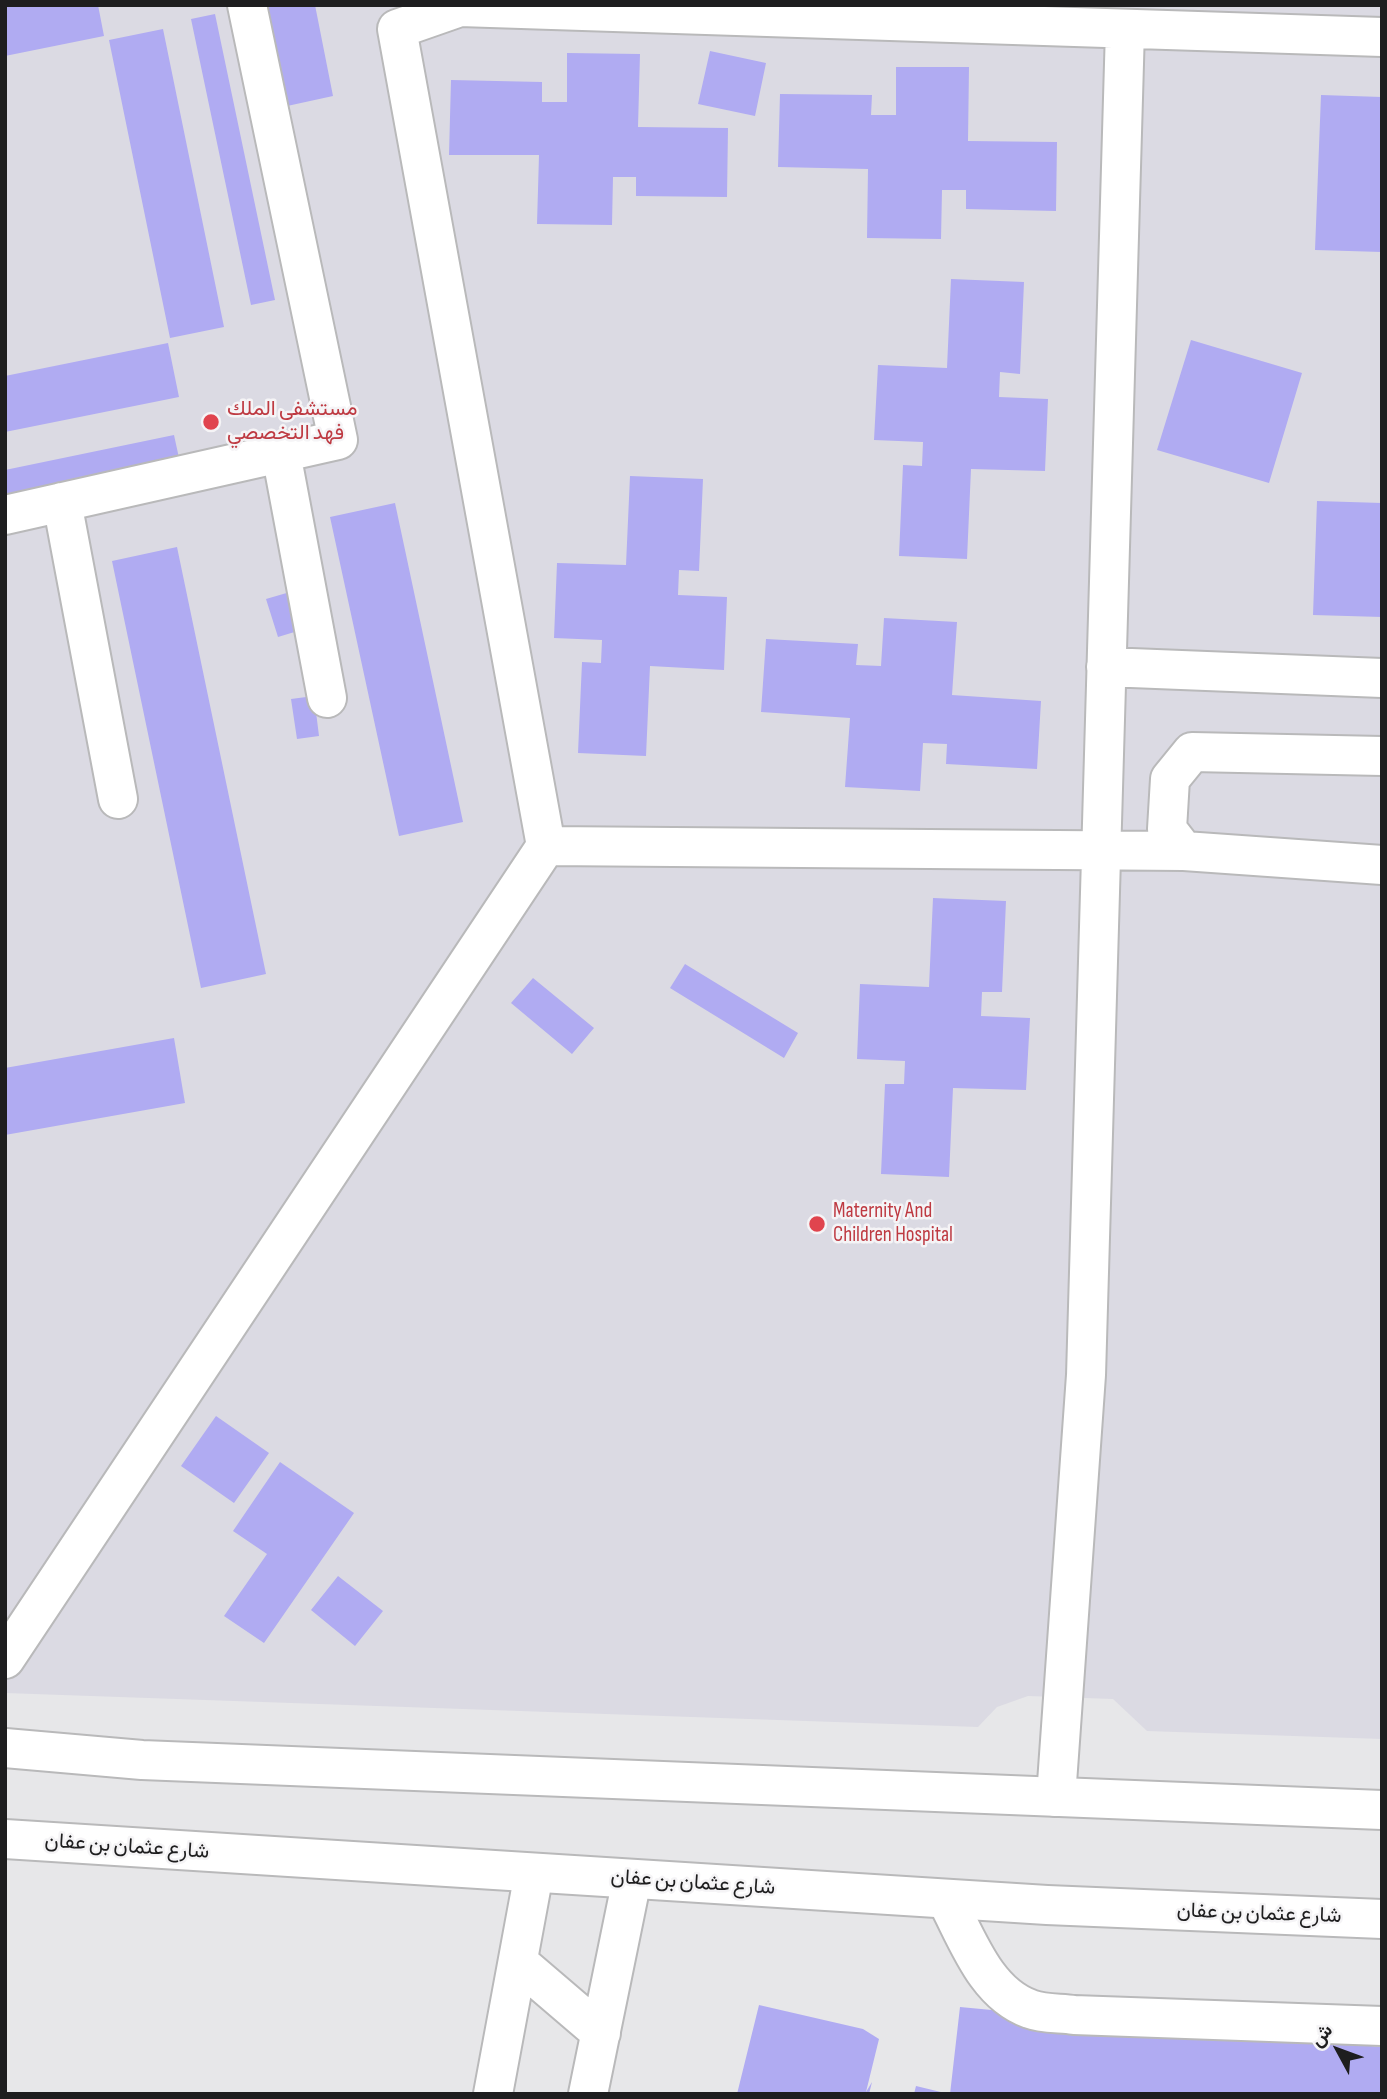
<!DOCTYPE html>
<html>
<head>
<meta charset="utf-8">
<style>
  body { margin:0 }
  #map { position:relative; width:1387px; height:2099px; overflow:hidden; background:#e7e7e9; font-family:"Sofia Sans Condensed",Vazirmatn,sans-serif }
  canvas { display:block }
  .frame { position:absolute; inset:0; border:7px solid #1e1e1f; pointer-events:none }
  .north { position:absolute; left:1303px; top:2015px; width:70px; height:70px; -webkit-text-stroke:5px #f5f4f6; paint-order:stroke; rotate:311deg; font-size:19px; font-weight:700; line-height:28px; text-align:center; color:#1e1e1f }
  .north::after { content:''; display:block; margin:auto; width:24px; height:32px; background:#1e1e1f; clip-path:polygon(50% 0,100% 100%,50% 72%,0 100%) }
</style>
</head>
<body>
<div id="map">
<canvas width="1387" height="2099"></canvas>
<div class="frame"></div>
<div class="north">ش</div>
</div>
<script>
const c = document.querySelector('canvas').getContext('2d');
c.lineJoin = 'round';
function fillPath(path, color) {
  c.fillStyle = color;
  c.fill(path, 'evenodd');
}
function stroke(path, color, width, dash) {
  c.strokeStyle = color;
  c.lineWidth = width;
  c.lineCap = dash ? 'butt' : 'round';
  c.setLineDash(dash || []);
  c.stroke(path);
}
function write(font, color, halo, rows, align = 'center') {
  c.font = font + ' "Sofia Sans Condensed",Vazirmatn,sans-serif';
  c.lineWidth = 5;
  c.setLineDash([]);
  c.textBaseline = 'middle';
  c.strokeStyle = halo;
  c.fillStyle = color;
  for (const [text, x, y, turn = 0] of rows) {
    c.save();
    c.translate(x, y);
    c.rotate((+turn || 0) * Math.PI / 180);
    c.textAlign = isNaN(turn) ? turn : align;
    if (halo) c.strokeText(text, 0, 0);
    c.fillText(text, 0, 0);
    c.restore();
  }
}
fillPath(new Path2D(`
  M5 5H1382V1739L1147 1731 1113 1699 1028 1696 997 1707 978 1727 5 1693Z`), '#dbdae3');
fillPath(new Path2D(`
  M5 5H98L104 36 5 56Z
  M257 5H315L333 96 278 108Z
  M215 14 275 300 251 305 191 19Z
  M163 29 224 327 170 338 109 40Z
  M710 51 766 63 755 116 698 104Z
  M567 53 640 54 638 127 728 128 727 197 636 196V177H613L612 225 537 224 539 155H449L451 80 542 82V102H567Z
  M896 67H969L968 141 1057 142 1056 211 966 209V190H942L941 239 867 238 868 169 778 167 780 94 872 95 871 115H896Z
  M1321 95 1382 97V252L1315 250Z
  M951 279 1024 282 1020 374 1000 372 999 397 1048 399 1045 471 971 469 967 559 899 556 903 465 922 466 923 442 874 440 878 365 947 368Z
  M1191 340 1302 373 1269 483 1157 450Z
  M168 343 179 397 5 432V376Z
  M174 435 179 458 5 494V470Z
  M630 476 703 479 699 571 679 570 678 595 727 597 724 670 650 666 646 756 578 753 582 662 601 663 602 640 554 638 557 563 626 565Z
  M1317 501 1382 503V617L1313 615Z
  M395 503 463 822 399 836 330 517Z
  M177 547 266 974 201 988 112 561Z
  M290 592 301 630 278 637 266 599Z
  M884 618 957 622 952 695 1041 701 1037 769 946 764 947 744 923 743 920 791 845 787 850 718 761 712 766 639 858 644 856 665 881 666Z
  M314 696 319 736 297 739 291 699Z
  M933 898 1006 901 1002 992H982L981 1016 1030 1018 1026 1090 953 1088 949 1177 881 1174 885 1084H904L905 1061 857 1059 860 984 929 987Z
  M685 964 798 1033 784 1058 670 988Z
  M533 978 594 1028 572 1054 511 1003Z
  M174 1038 185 1103 5 1135V1068Z
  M216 1416 269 1453 234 1503 181 1466Z
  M280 1462 354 1513 264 1643 224 1616 267 1554 233 1531Z
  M338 1576 383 1611 355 1646 311 1610Z
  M759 2005 863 2029 879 2039 866 2092 872 2082 869 2094H737Z
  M960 2007 1382 2047V2094H950Z
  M916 2086 945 2093V2094H914Z`), '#b0abf2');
const minor = new Path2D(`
  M281 453 327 698
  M62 502 118 799
  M5 515 338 440 247 5
  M1106 667 1382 678
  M1382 756 1192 752 1170 779 1167 829 1184 851 1382 865
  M546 846 1184 851
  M5 1659 546 846 397 29 460 7 1382 37
  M1056 1797 1086 1375 1125 29
  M946 1899C967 1938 985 1993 1030 2009 1043 2014 1060 2013 1074 2015L1382 2026
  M518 1962 601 2033
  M493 2094 534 1873
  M588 2094 632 1879`);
const major = new Path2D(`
  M5 1748 142 1760 1382 1810
  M5 1839 1047 1905 1382 1919`);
stroke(minor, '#b9b9ba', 42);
stroke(major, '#b9b9ba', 42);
stroke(minor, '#fff', 38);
stroke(major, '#fff', 38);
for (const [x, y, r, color] of [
  [211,422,9,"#e0444e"],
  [817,1224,9,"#e0444e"]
]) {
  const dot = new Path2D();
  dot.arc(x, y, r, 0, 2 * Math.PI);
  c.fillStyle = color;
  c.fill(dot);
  stroke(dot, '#f5f4f6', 2.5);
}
write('21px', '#be3a42', '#f5f4f6', [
  ["مستشفى الملك",227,410],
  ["فهد التخصصي",227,434],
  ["Maternity And",833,1212],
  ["Children Hospital",833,1236]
], 'left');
write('21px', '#1e1e1f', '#f5f4f6', [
  ["شارع عثمان بن عفان",127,1847,4],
  ["شارع عثمان بن عفان",693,1883,4],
  ["شارع عثمان بن عفان",1259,1914,2]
]);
</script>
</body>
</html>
